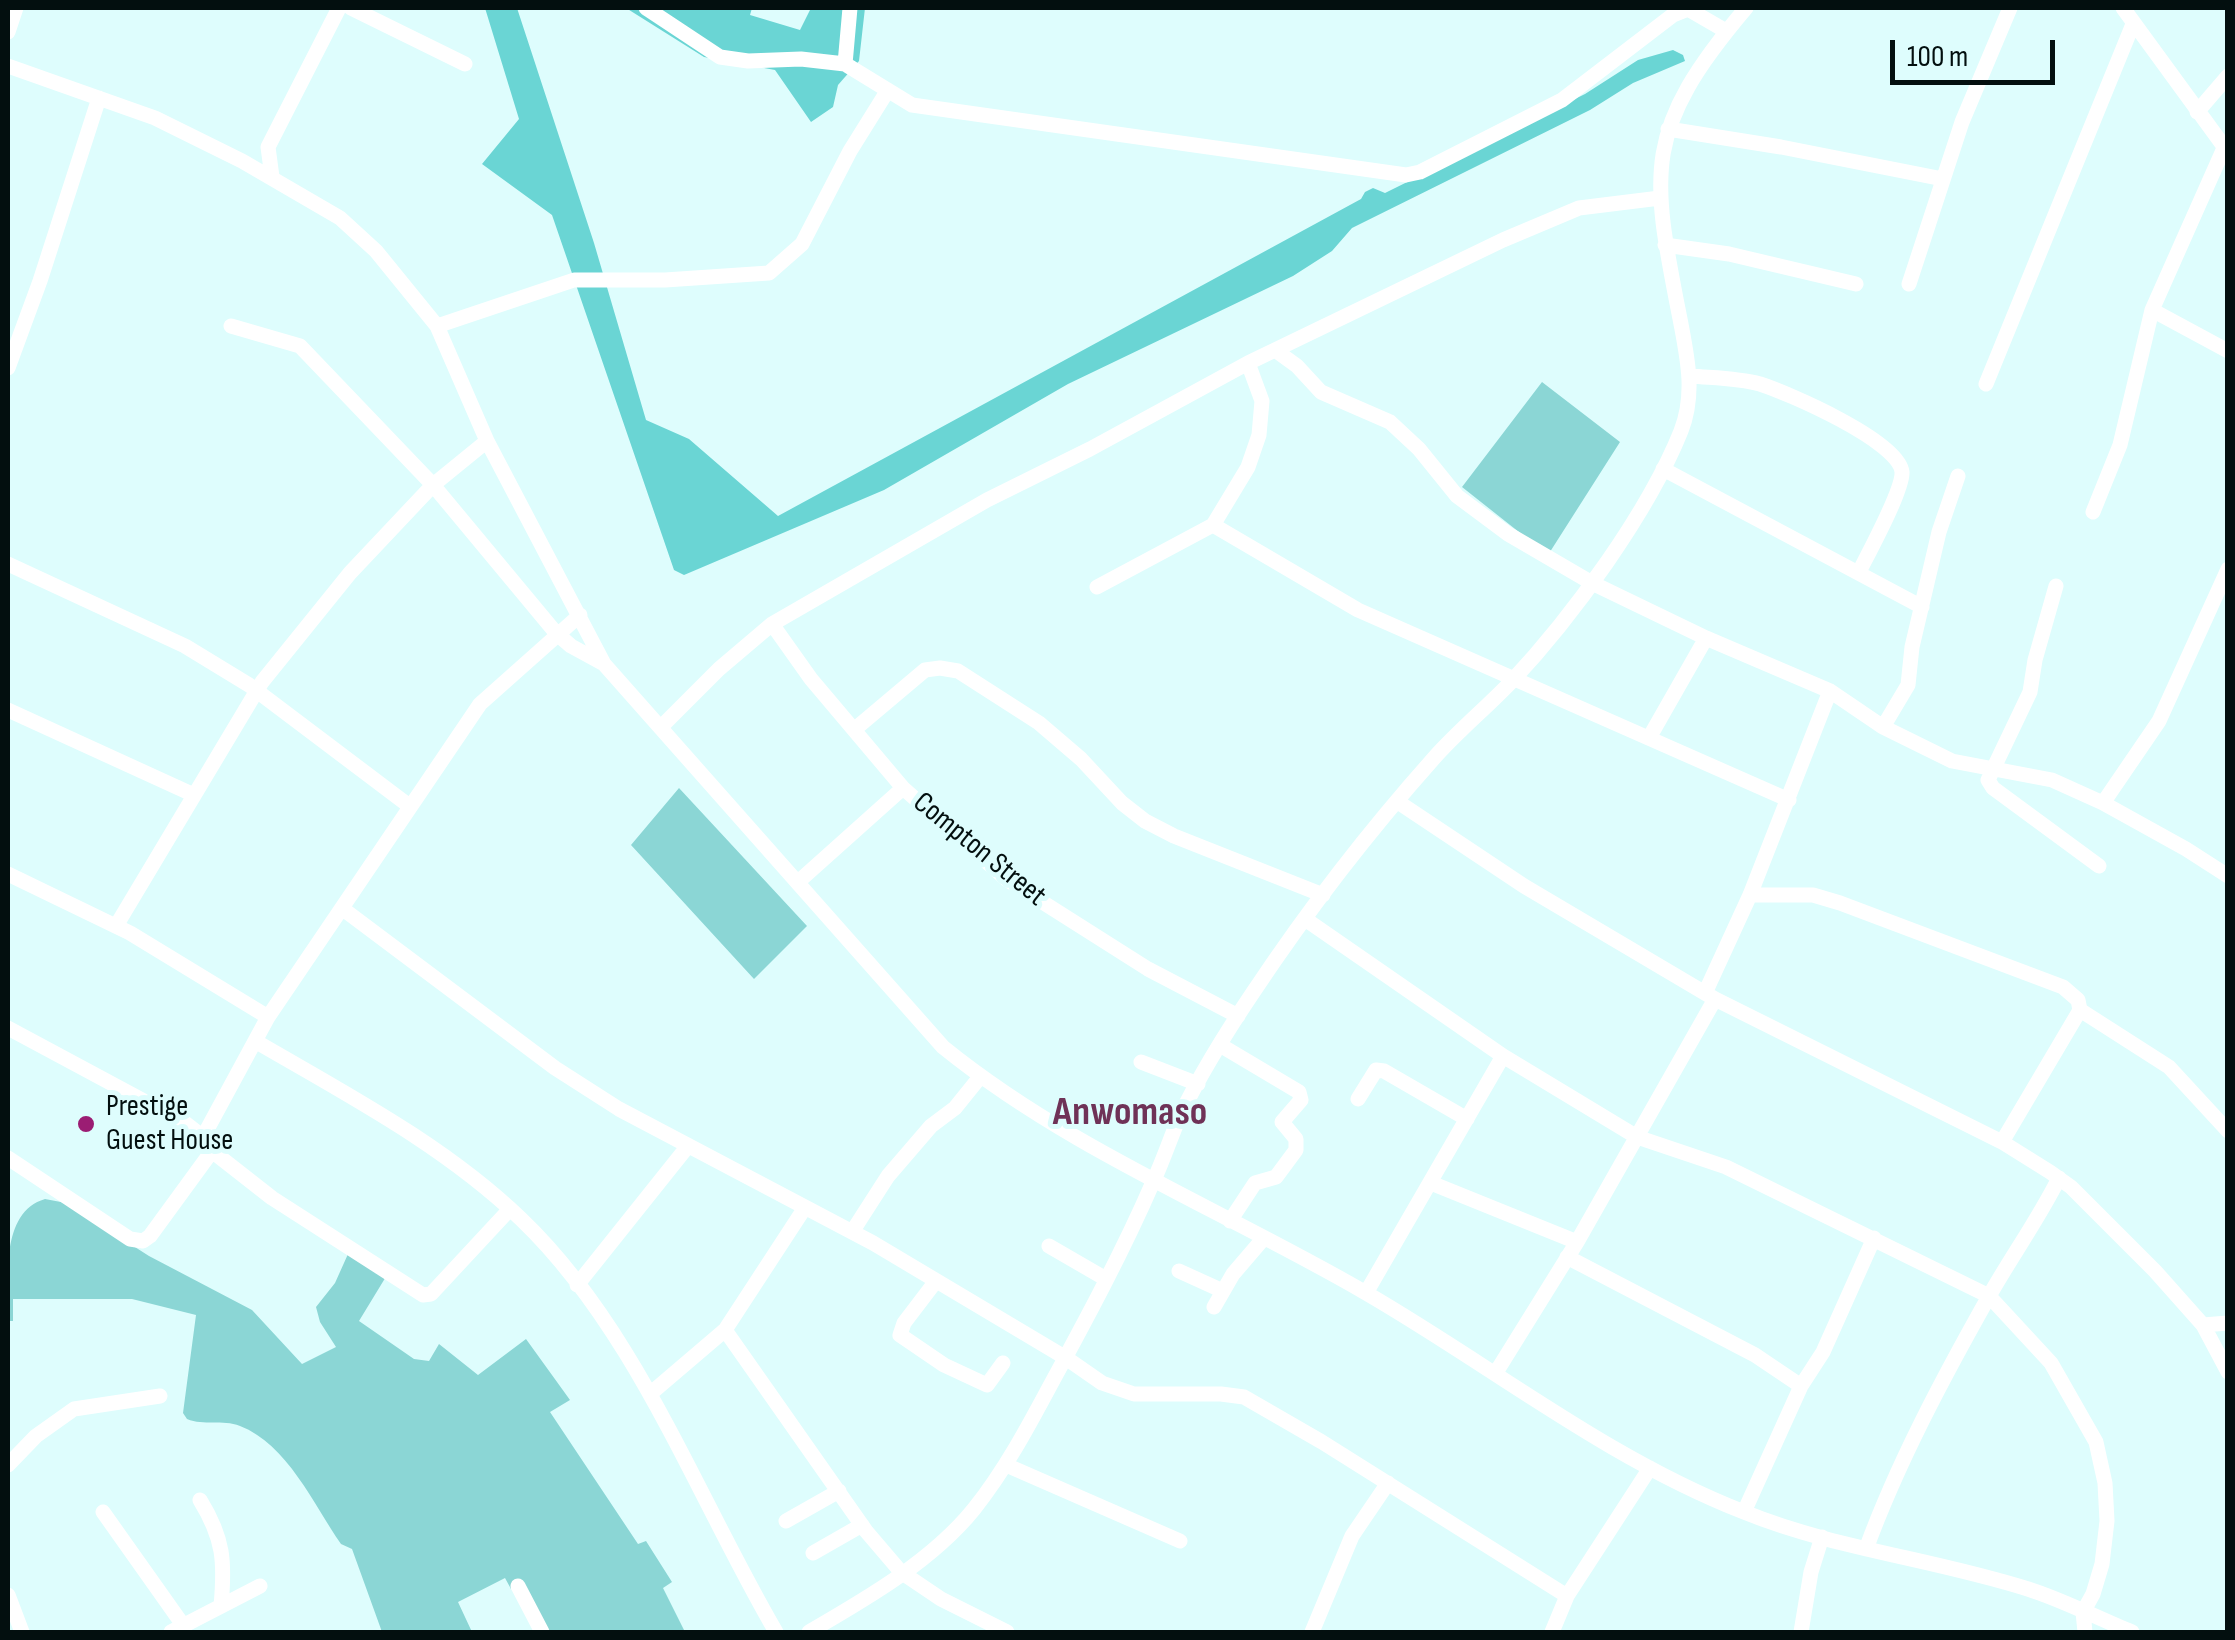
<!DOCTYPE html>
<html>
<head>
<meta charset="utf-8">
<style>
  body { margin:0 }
  #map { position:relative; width:2235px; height:1640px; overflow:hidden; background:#defdfd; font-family:"Sofia Sans Condensed",sans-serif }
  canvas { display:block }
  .frame { position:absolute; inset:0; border:10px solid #030f0f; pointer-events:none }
  .scale { position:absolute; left:1890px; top:40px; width:165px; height:45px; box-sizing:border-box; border:5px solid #030f0f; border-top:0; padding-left:12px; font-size:30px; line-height:35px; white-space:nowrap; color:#030f0f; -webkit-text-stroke:8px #defdfd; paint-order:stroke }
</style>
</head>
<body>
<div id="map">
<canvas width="2235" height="1640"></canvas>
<div class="frame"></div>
<div class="scale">100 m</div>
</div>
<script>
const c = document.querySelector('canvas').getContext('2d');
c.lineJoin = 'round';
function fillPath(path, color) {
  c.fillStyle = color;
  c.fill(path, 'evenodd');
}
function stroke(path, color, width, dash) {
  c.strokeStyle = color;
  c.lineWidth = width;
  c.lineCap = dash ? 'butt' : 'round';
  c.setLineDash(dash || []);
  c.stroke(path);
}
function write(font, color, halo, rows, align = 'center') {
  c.font = font + ' "Sofia Sans Condensed",sans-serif';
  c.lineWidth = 10;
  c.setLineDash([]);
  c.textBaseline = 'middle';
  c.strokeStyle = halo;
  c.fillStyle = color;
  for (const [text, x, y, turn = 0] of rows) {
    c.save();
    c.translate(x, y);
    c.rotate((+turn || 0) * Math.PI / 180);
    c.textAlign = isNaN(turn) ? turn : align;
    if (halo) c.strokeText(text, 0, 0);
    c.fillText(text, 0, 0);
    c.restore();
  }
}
fillPath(new Path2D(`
  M1542 382 1620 442 1548 555 1462 487Z
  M679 788 807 926 754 979 631 845Z
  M45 1199 66 1203 149 1256 252 1310 302 1364 336 1347 320 1322 316 1307 335 1283 348 1254 387 1275 359 1321 414 1359 429 1361 439 1344 478 1375 526 1339 570 1400 550 1412 638 1544 646 1541 672 1582 663 1588 685 1632H547L521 1584 511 1589 505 1578 458 1602 472 1632H382L352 1549 341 1544C314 1505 287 1444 240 1426 222 1419 204 1426 187 1419L183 1413 196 1315 132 1299H13V1321H8C8 1280 0 1212 45 1199Z`), '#8bd6d5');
fillPath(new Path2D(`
  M485 8H517L594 243 646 420 689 439 778 516 1361 199 1365 192 1373 188 1385 193 1585 94 1638 60 1673 50 1683 55 1685 61 1633 83 1590 110 1352 228 1332 251 1293 276 1068 384 884 490 684 575 674 570 552 215 482 164 519 119Z
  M626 8H752L750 15 800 30 811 8H865L859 61 838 85 833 107 811 122 775 70 704 57Z`), '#6ad5d4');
stroke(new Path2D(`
  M351 8 465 64
  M646 8 720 57 748 61 801 59 845 64 912 105 1406 175 1420 172 1562 100 1673 15 1688 9 1726 31
  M2123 8 2228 152
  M8 32 16 8
  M845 64 850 8
  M8 66 155 118 242 161 340 218 376 251 437 326 487 441 604 664 943 1047C1070 1150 1225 1211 1366 1293 1492 1366 1606 1458 1744 1512 1835 1549 1934 1559 2028 1589 2063 1600 2097 1618 2132 1632
  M2197 112 2228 76
  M1668 129 1781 147 1943 179
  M272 177 268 147 339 8
  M1665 245 1729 254 1856 284
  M1909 284 1962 122 2010 8
  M2152 310 2228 351
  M231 326 300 346 433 485 556 633 571 646 604 664
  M437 326 574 280H665L769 273 802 244 850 151 888 90
  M1275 350 1297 366 1321 392 1390 422 1419 449 1457 496 1508 534 1592 583 1706 638 1830 691 1883 727 1952 761 2052 780 2103 803 2186 849 2228 876
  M8 368 40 281 99 98
  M1691 376C1714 378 1738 378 1760 384 1788 393 1899 441 1902 472 1903 490 1869 552 1859 572
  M1986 384 2133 24
  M1663 469 1922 607
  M2093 512 2120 445 2152 310 2224 148
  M1213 525 1358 610 1789 800
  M8 564 185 646 249 685 408 805
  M2056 586 2035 660 2030 692 1988 780 1993 788 2099 866
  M1097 587 1213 525 1248 467 1259 435 1262 401 1248 363
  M772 624 811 679 903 788 1006 879 1148 969 1238 1016
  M8 710 194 795
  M661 727 719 669 772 624 987 500 1090 449 1248 363 1503 240 1579 208 1660 198
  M1883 727 1908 685 1912 647 1939 532 1958 476
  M855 729 925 670 940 668 958 671 1039 723 1081 759 1122 803 1145 821 1174 836 1323 895
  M1649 738 1706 638
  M1398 802 1524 886 1715 999 2002 1142 2050 1172 2071 1187 2155 1271 2203 1325 2228 1372
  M2103 803 2159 721 2228 569
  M8 874 130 933 268 1017
  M798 882 903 788
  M1750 895H1813L1840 903 2063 987 2078 1000 2080 1010 2169 1067 2228 1131
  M343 909 555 1068 619 1109 873 1243 1066 1358 1102 1383 1134 1394H1221L1244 1397 1322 1442 1567 1596
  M1305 919 1503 1056 1637 1137 1726 1167 1989 1296 2051 1363 2096 1442 2105 1483 2107 1521 2102 1564 2093 1594 2083 1612 2085 1632
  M116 926 262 682 350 573 433 485 487 441
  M1705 993 1750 895 1830 691
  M8 1028 185 1123 203 1137 212 1151 272 1198 423 1295 431 1294 510 1209
  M255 1041C346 1094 444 1145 521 1219 636 1329 697 1497 776 1632
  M1220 1045 1299 1092 1301 1100 1282 1122 1296 1139V1150L1276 1177 1255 1183 1230 1221
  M1141 1062 1198 1084
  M1358 1099 1376 1070 1384 1071 1467 1119
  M203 1137 268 1017 480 704 580 615
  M2002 1142 2080 1010
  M8 1158 130 1239 143 1241 150 1236 212 1151
  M1431 1183 1577 1242
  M852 1232 888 1176 931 1126 955 1108 980 1077
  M1049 1246 1106 1279
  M1567 1257 1755 1355 1801 1386
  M1179 1271 1223 1291
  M936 1281 904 1323 900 1335 944 1365 987 1385 1003 1363
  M577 1285 688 1146
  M1366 1293 1503 1056
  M1214 1307 1233 1274 1263 1239
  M2203 1325 2228 1323
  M725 1330 866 1531 901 1572 941 1599 1007 1632
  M1495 1374 1577 1242 1715 999
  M650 1394 725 1330 804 1209
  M8 1465 36 1436 74 1409 160 1396
  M1006 1465 1180 1541
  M200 1500C224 1539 225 1562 221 1606
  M103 1512 183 1625
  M1744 1512 1801 1386 1823 1352 1874 1238
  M786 1521 839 1491
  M1866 1549C1898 1462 1943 1378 1988 1298 2011 1257 2038 1220 2059 1178
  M813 1553 862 1525
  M518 1586 542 1632
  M8 1595 22 1632
  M171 1632 260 1586
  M809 1632C866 1599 932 1561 974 1509 1005 1470 1028 1427 1051 1384 1087 1318 1123 1251 1153 1182 1163 1161 1170 1139 1179 1118 1200 1074 1227 1031 1254 991 1308 910 1369 831 1434 758 1458 731 1486 708 1511 682 1572 617 1648 513 1681 431 1695 395 1688 361 1681 324 1651 172 1641 132 1746 8
  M1312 1632 1352 1536 1388 1483
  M1552 1632 1567 1596 1650 1468
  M1801 1632 1811 1572 1822 1537`), '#fff', 15);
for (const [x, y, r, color] of [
  [86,1124,10,"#9b1d73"]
]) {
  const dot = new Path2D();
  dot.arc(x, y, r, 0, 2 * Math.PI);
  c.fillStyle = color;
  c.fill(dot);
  stroke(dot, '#defdfd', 4);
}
write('30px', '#030f0f', '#defdfd', [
  ["Compton Street",979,850,39]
]);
write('30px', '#030f0f', '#defdfd', [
  ["Prestige",106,1107],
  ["Guest House",106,1141]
], 'left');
write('bold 40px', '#6f3257', '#defdfd', [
  ["Anwomaso",1130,1114]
]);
</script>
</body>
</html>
